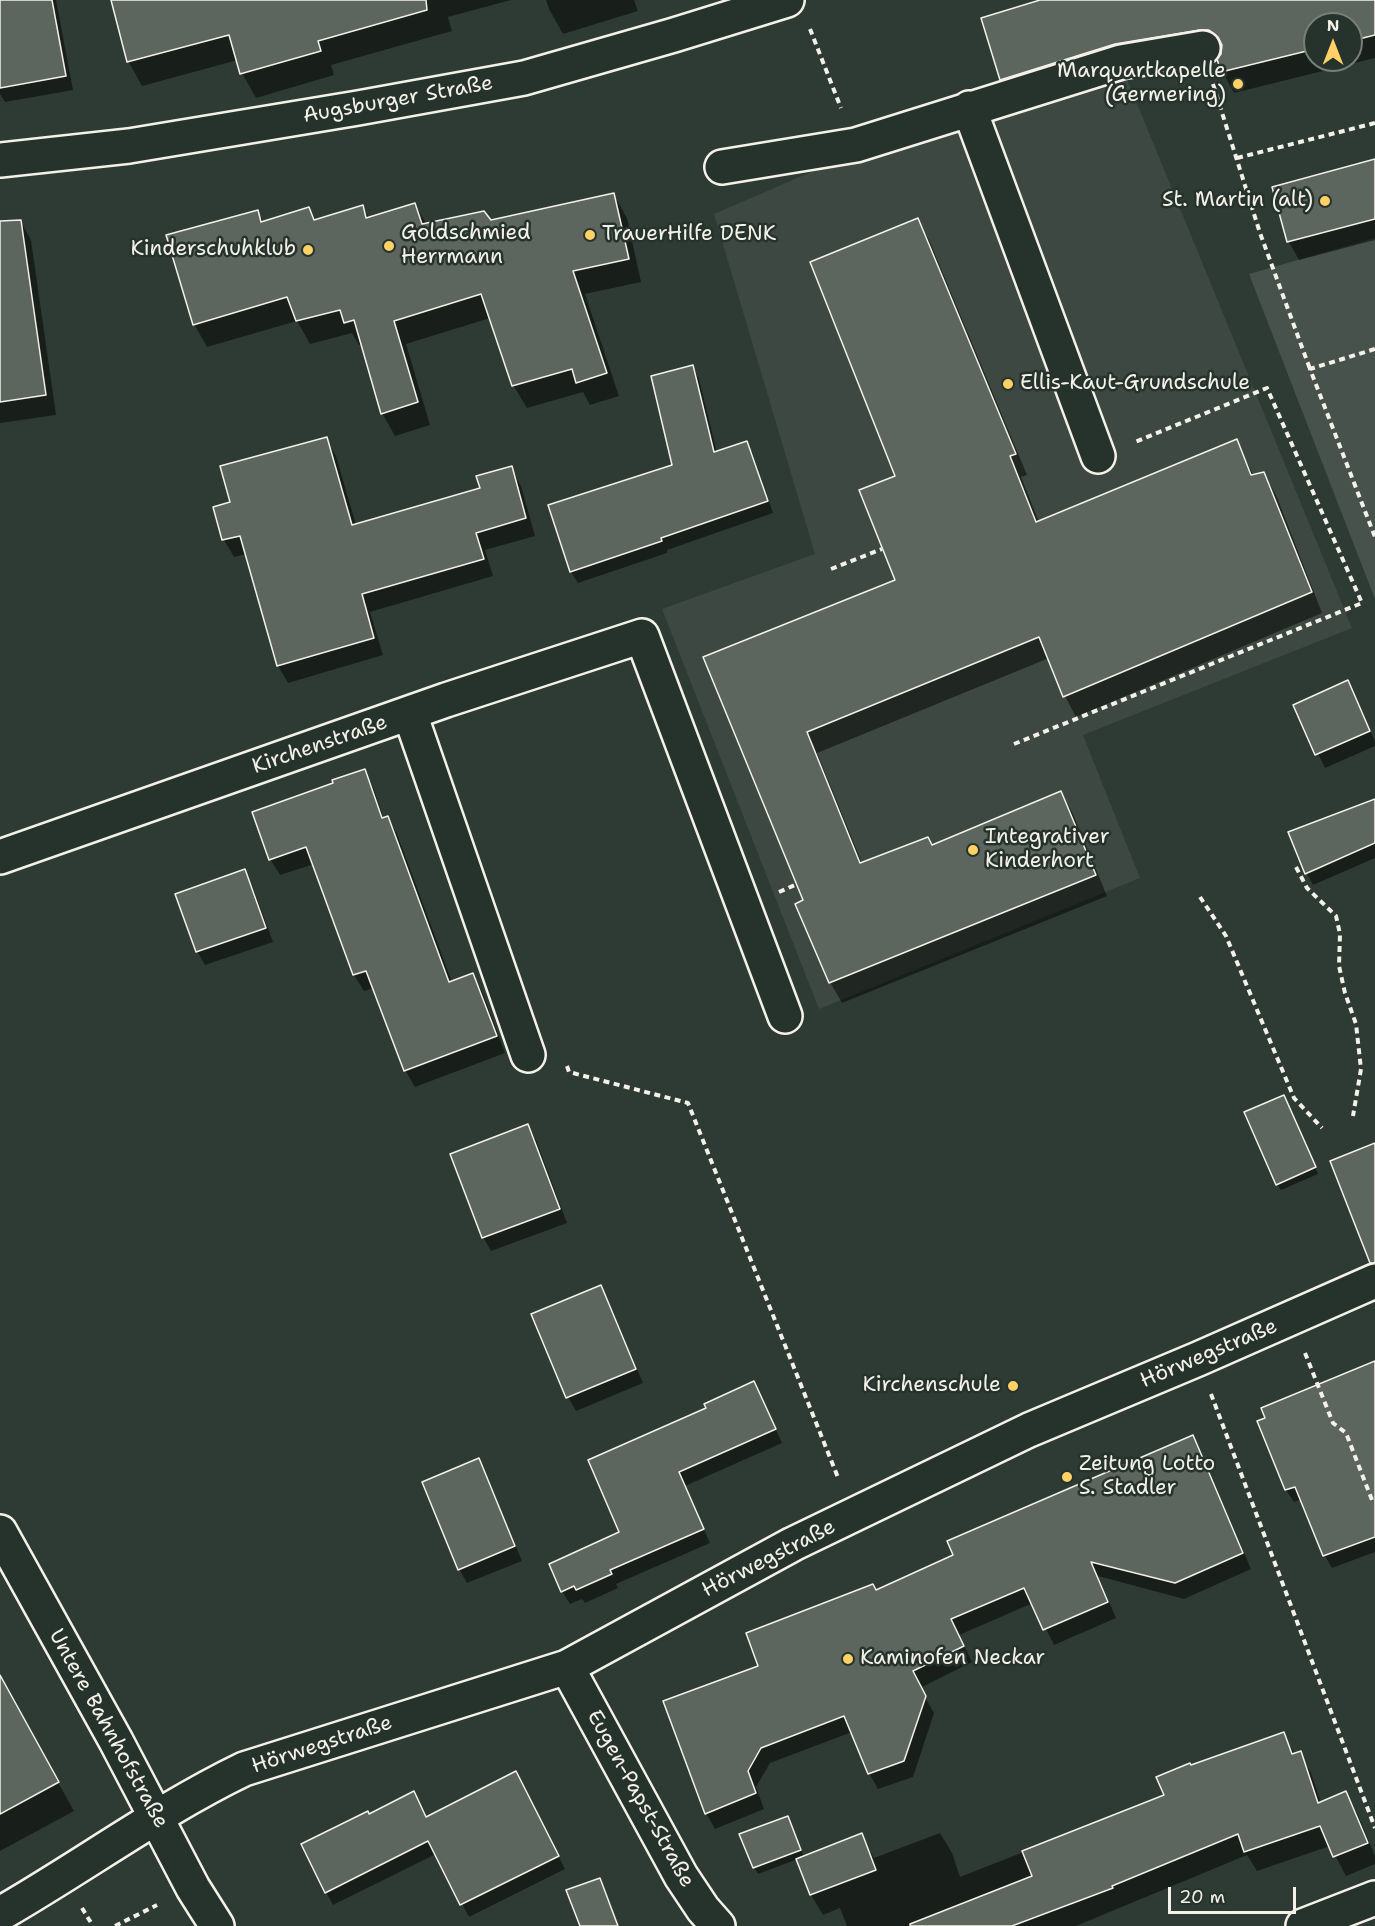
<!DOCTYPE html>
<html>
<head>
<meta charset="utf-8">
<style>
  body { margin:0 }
  #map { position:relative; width:1375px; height:1926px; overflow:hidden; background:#2e3b34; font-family:"Shantell Sans",sans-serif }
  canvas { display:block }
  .north { position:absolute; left:1303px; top:12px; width:60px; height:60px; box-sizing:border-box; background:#26332d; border:2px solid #787f78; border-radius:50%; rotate:0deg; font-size:16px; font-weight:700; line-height:24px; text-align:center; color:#f4f1e8 }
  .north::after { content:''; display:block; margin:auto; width:21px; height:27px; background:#ffd166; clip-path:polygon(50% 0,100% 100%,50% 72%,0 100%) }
  .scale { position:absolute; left:1168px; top:1887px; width:128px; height:27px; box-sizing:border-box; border:3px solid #f4f1e8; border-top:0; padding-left:8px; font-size:18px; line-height:21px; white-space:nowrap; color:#f4f1e8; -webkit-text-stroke:4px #26332d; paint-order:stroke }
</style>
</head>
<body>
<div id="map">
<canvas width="1375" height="1926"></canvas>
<div class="north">N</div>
<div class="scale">20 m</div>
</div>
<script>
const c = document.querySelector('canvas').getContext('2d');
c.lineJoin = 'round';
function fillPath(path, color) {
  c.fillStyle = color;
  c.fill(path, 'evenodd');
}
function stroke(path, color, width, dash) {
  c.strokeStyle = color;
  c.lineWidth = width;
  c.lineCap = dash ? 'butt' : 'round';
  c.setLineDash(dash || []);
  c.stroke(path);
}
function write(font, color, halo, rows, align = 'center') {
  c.font = font + ' "Shantell Sans",sans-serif';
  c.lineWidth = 5;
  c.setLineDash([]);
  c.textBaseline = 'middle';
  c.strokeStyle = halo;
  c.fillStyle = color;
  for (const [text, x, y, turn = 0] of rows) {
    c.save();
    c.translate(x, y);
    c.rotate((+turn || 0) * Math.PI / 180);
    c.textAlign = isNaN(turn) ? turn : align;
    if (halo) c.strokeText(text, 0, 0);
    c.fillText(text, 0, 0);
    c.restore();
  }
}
fillPath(new Path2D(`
  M1122 67 1352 628 1083 735 1140 878 819 1009 662 609 815 554 714 214 818 169Z`), '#3c4841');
fillPath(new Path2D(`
  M1375 238V599L1249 274Z`), '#48524c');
fillPath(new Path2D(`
  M0 0H56L73 90 5 102 0 94Z
  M112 0H511L448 17 452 31 331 65 334 75 256 98 242 73 238 60 142 86 128 61Z
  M546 0H634L638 11 563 34 549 9Z
  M1045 0H1375V58L1234 93 1222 71V51L1213 50 1013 101 1001 80 983 19ZM1315 24H1351V60H1315Z
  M1375 161V240L1299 260 1289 242 1274 188Z
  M614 195 627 218 641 282 585 294 619 396 590 405 583 392 527 408 513 385 490 318 406 344 430 425 395 436 382 413 362 344 359 345 352 333 310 344 297 321 207 347 194 324 258 212 264 223 309 209 316 221 362 207 369 218 415 204 427 225 490 221Z
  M917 219 929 240 1027 475 1021 477 1039 522 1236 441 1254 476 1264 474 1276 495 1322 613 1076 717 1065 696 1049 658 817 753 862 863 932 846 1061 793 1073 814 1107 896 842 1003 830 982 805 900 705 658 897 581V477Z
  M20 220 31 240 56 415 0 423V224Z
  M693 367 699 379 717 453 746 443 753 454 773 513 667 550V553L578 583 571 572 550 506 674 466Z
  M326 439 336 456 356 525 482 489 511 468 521 486 535 536 485 550 493 576 370 612 383 655 288 683 278 666 246 554 234 557 224 540 215 508 232 503Z
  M1347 682 1375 741V746L1325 768 1295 705Z
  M364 770 373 787 384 819 388 817 397 834 452 982 472 974 482 991 505 1053 415 1087 405 1070 374 988 364 991 354 975 314 864 280 875 270 859 335 784Z
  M1375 801V858L1313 885 1307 873Z
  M244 871 252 885 273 942 205 965 197 951Z
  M1288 1103 1318 1174 1281 1190 1277 1184Z
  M528 1126 536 1140 567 1223 491 1251 483 1237Z
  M602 1291 610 1305 643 1383 576 1411 568 1397Z
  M1375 1362V1552L1332 1568 1325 1556 1302 1499 1294 1502 1286 1490 1267 1418Z
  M761 1396 782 1443 685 1486 710 1543 616 1584 618 1588 585 1603 582 1599 570 1604 562 1591 621 1532 590 1460Z
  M1192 1437 1201 1452 1251 1569 1184 1599 1098 1576 1116 1618 1054 1645 1033 1603 959 1635 972 1662 920 1688 934 1713 913 1777 878 1789 869 1773 852 1732 770 1763 756 1787 764 1809 715 1829 706 1813 760 1667 876 1591 955 1556Z
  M478 1460 486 1474 522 1561 467 1583 459 1569Z
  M0 1691 23 1720 74 1811 0 1851Z
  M1283 1734 1295 1754 1300 1753 1311 1773 1321 1803 1346 1793 1357 1813 1375 1856V1864L1346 1876 1330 1846 1257 1871 1247 1855 1076 1926H847L840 1908 823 1915 811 1895 798 1859 758 1874 754 1867 791 1825 804 1857 861 1835 874 1858 940 1833 952 1853 960 1877 1166 1796 1190 1767Z
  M523 1786 565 1869 469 1917 436 1854 333 1905 326 1892 369 1816 426 1818Z`), '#0007');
const building = new Path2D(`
  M0 0H52L66 76 0 88Z
  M111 0H426L427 10 318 41 321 51 240 74 229 35 127 62Z
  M1040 0H1375V35L1351 41V24H1315V49L1221 72 1217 59 1221 54 1222 45 1218 37 1209 30H1200L1115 44 1000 80 981 18Z
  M1375 159V219L1287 242 1272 187Z
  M614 193 629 259 573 271 607 373 576 383 572 369 512 386 481 294 394 321 418 402 381 414 354 320 344 323 340 310 296 321 287 297 193 325 166 235 258 210 261 222 309 207 314 220 363 205 366 218 415 203 422 224 484 211 491 220Z
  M918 218 1016 454 1010 456 1036 522 1237 439 1251 475 1264 472 1312 592 1063 697 1039 637 807 732 860 863 928 837 932 845 1061 791 1096 875 829 983 795 904 803 900 703 657 895 580 859 490 895 476 810 262Z
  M21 220 46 395 0 402V221Z
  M693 365 714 452 747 441 768 501 661 538 662 541 570 572 548 505 672 465 651 376Z
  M327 437 352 525 480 488 476 476 512 466 526 518 476 533 484 559 362 594 374 638 277 666 240 536 222 540 213 507 230 502 220 466Z
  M1348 680 1370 731 1315 755 1293 705Z
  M365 769 382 818 388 816 449 982 473 973 497 1036 404 1071 366 971 353 975 306 847 269 860 252 812 333 783 332 780Z
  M1375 799V843L1305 874 1288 832Z
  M245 869 266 928 196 952 175 894Z
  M1284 1095 1316 1167 1276 1185 1244 1112Z
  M528 1124 560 1209 482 1238 450 1154Z
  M1375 1143V1263H1370L1330 1161Z
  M601 1285 636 1369 566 1398 531 1314Z
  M1375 1361V1537L1323 1556 1295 1487 1285 1490 1257 1421 1265 1418 1261 1408Z
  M754 1381 776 1429 679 1472 704 1529 610 1570 612 1574 576 1590 574 1586 561 1592 549 1564 619 1532 588 1460 706 1408 704 1404Z
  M1193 1435 1243 1553 1175 1583 1091 1562 1108 1602 1043 1630 1024 1588 951 1619 964 1646 913 1671 926 1696 904 1761 868 1774 844 1716 761 1748 748 1771 756 1793 705 1814 663 1701 758 1666 746 1633 873 1584 876 1590 953 1555 947 1541Z
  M479 1458 515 1546 458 1570 422 1482Z
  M0 1675 59 1782 0 1814Z
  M1284 1732 1292 1754 1301 1751 1318 1803 1346 1791 1368 1843 1333 1857 1320 1826 1244 1852 1238 1834 1112 1886 1113 1888 1012 1926H910V1924L1032 1876 1022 1851 1164 1795 1156 1777 1190 1763 1191 1765Z
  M516 1771 559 1856 460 1905 428 1841 325 1893 301 1844 368 1811 369 1814 414 1791 426 1817Z
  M788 1816 801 1850 753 1868 739 1834Z
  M862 1833 876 1870 810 1895 796 1859Z
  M600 1878 618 1926H580L566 1890Z`);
fillPath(building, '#5c655e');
stroke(building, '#f4f1e8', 1.5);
const minor = new Path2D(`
  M969 108 1098 456
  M0 160 129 146 358 108 524 78 674 35 787 0
  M722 167 856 145 1121 62 1203 48
  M410 714 528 1055
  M0 857 446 700 642 636 785 1016
  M0 1532 116 1741 193 1888 217 1926
  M567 1667 681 1876 703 1909 718 1926
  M0 1914C82 1867 159 1810 244 1769L567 1667 793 1544 1029 1430 1198 1359 1375 1281
  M1303 1926 1375 1898`);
stroke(minor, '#f4f1e8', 38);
stroke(new Path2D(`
  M810 29 841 108
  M1213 84 1260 233 1310 369
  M1237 158 1375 123
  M1375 349 1310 369 1375 537
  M831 569 882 549
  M1014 744 1362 603 1267 388 1135 442
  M1296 867 1307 888 1336 916 1340 934 1339 966 1345 993 1356 1024 1361 1069 1353 1116
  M779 892 797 884
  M1200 897 1226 936 1294 1098 1322 1128
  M567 1066 569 1072 688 1103 839 1480
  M1305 1353 1333 1423 1346 1433 1372 1500
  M1211 1394 1375 1828
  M82 1908 93 1926
  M115 1926 157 1905`), '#f4f1e8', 4, [6, 4.5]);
stroke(minor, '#26332d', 33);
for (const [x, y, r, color] of [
  [1238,84,6,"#ffd166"],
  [1325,201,6,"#ffd166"],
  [590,235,6,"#ffd166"],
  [389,246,6,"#ffd166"],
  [308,250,6,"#ffd166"],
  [1008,384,6,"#ffd166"],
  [973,850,6,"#ffd166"],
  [1013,1386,6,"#ffd166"],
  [1067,1477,6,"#ffd166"],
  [848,1659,6,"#ffd166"]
]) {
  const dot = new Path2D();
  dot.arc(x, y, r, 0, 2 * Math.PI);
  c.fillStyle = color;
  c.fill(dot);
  stroke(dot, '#26332d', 2);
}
write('21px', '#f4f1e8', '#26332d', [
  ["Marquartkapelle",1226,72,"right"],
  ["(Germering)",1226,96,"right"],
  ["St. Martin (alt)",1313,201,"right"],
  ["Goldschmied",401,234],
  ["Herrmann",401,258],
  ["TrauerHilfe DENK",602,235],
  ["Kinderschuhklub",296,250,"right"],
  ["Ellis-Kaut-Grundschule",1020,384],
  ["Integrativer",985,838],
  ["Kinderhort",985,862],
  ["Kirchenschule",1001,1386,"right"],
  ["Zeitung Lotto",1079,1465],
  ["S. Stadler",1079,1489],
  ["Kaminofen Neckar",860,1659]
], 'left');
write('21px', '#f4f1e8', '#26332d', [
  ["Augsburger Straße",398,100,-10],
  ["Kirchenstraße",320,745,-19],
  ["Hörwegstraße",1209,1354,-23],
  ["Hörwegstraße",769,1559,-27],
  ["Untere Bahnhofstraße",108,1729,61],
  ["Hörwegstraße",322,1745,-18],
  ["Eugen-Papst-Straße",640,1799,61]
]);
</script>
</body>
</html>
